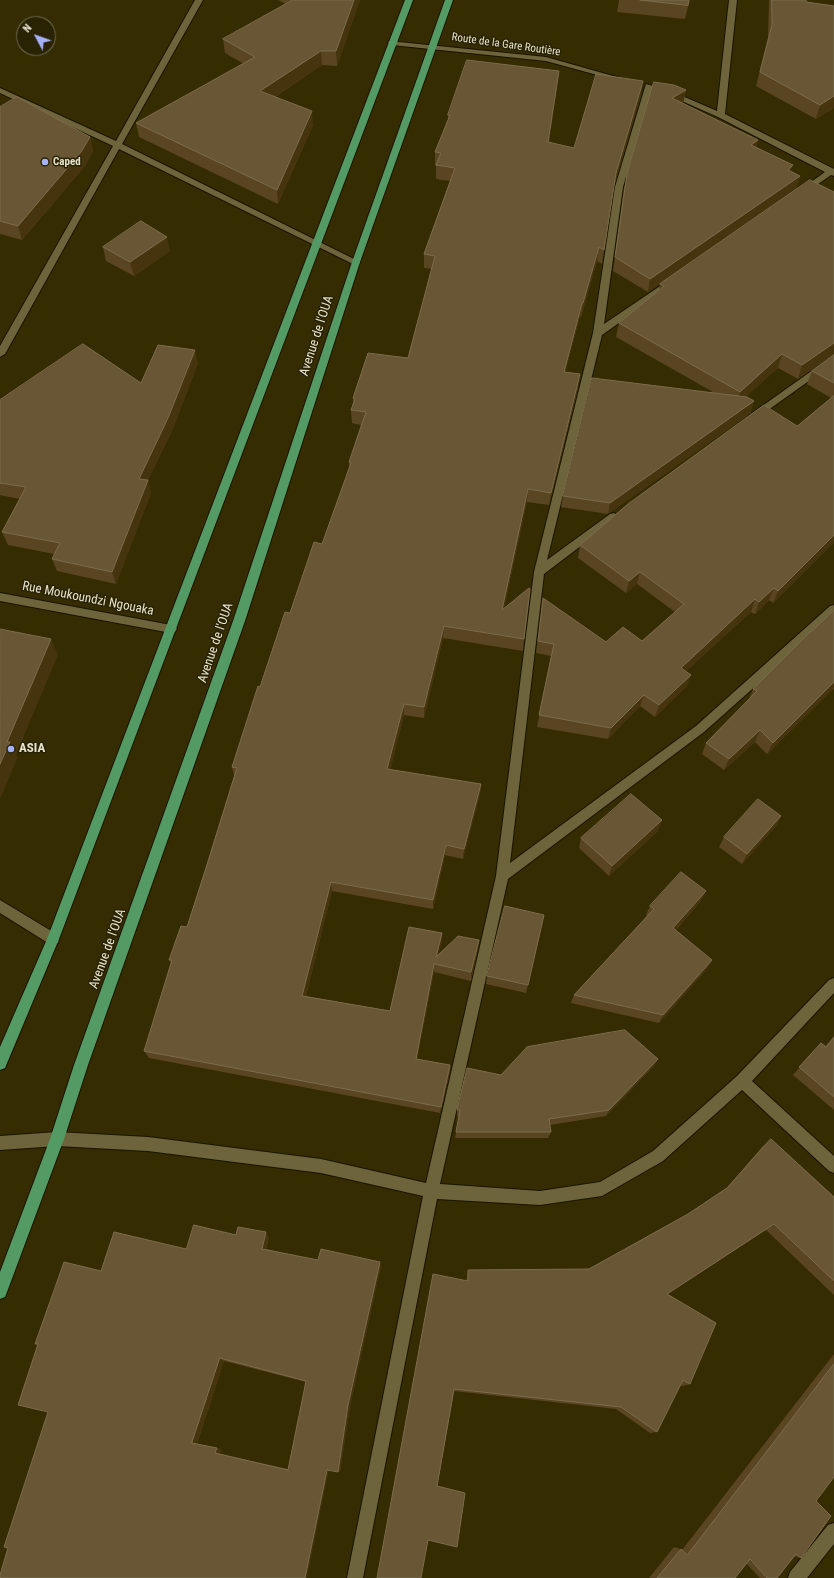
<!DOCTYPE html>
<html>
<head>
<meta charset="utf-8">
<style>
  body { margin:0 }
  #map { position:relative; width:834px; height:1578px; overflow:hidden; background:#352c01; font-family:"Roboto Condensed",sans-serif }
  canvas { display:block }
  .north { position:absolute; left:16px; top:16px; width:40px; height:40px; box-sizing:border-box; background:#292304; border:1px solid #756f54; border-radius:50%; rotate:311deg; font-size:11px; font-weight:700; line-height:16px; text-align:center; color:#e6e2cc }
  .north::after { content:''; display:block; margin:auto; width:14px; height:18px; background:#a6b1fc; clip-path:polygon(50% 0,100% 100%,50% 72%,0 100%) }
</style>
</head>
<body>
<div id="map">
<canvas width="834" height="1578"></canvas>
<div class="north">N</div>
</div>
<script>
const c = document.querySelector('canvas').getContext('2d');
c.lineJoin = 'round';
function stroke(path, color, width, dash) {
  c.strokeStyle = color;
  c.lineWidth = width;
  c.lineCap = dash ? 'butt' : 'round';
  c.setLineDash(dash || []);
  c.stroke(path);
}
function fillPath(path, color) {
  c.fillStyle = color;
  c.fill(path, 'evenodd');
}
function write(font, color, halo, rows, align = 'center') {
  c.font = font + ' "Roboto Condensed",sans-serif';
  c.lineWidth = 3;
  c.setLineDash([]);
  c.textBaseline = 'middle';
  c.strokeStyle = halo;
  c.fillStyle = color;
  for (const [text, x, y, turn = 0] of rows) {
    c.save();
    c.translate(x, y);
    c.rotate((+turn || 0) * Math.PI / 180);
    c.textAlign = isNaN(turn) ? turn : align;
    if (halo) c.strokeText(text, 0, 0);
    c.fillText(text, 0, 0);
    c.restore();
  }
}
const minor = new Path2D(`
  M195 0H203L122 144 360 262 359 264H353L119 149 5 354 0 357V346L113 146 0 93V88L116 141Z
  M729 0H737L725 114 834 169V176L831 175 804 194H798L797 192 825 172 718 117 666 94 673 92 717 111Z
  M389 41 546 57 627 80 623 82 546 61 392 45 388 43Z
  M646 84 653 86 623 187 604 324 666 282H672L674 284 602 335 547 560 610 514 614 513 619 517 544 574 510 863 696 726 830 606 834 605V616L704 732 508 879 440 1184 540 1191 600 1182 653 1151 737 1076 829 980 834 978V993L752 1081 834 1156V1173L829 1171 742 1090 663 1161 602 1196 540 1205 437 1199 363 1578H347L423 1196 321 1173 148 1151 57 1146 0 1150V1136L57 1132 148 1137 321 1159 426 1183 496 876 534 572 593 333 615 187Z
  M834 355V363L757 418H751L749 416 751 414Z
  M0 593 171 625 175 626 177 629 175 632 171 633 0 601Z
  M0 900 58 935 59 939 58 943 53 945 48 943 0 913Z
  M834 1523V1544L807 1578H788L790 1572 828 1525Z`);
const major = new Path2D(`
  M405 0H413L59 939 5 1068 0 1070V1047L47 939Z
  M445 0H453L360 262 245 621 88 1065 64 1139 7 1292 5 1297 0 1299V1272L50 1139 74 1065 233 621 352 262Z`);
stroke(minor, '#1b1400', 2);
stroke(major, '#1b1400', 2);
fillPath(minor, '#6d643b');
fillPath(major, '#549a64');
fillPath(new Path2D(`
  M278 0H360L337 66 322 65 275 97 313 125 278 204 139 137 136 123 244 64 225 53 223 39 286 4Z
  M619 0H690L685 19 617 12Z
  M769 0H806V2L834 6V108L816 119 756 86 768 38Z
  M559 71 549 143 574 148 641 95 614 186 602 264 597 261 581 317 580 316 565 373 578 388 549 505 527 502 504 608 524 639 523 651 443 638 424 718 404 715 390 770 481 784 480 794 463 859 445 855 433 909 332 891 306 996 390 1011 442 933V941L438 955 479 940 478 948 471 981 434 972 417 1059 450 1072 440 1113 149 1058 144 1051 171 963 169 960 187 927 234 776 232 767 260 687 290 613 322 544 349 468V462L361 425 352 423 351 410 353 404V398L408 358 432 269 424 268V254L450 181 436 179V166H435V152L448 122V115Z
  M686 90 683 104 758 140 756 147 791 172 800 176 796 190 834 354 798 379 778 368 746 396 751 413 608 514 561 507 563 496 713 392 616 337 619 323 659 290 660 284 783 199 648 292 613 271 624 187Z
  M0 107 90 137 93 151 85 166 22 240 0 234Z
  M103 247 170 251 134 276 106 261Z
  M834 355V542L773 603 769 600 755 614 751 612 686 671 687 686 655 717 640 706 608 739 537 727 551 656 536 653 543 598 606 642 642 641 675 612 637 584 626 593 578 558 580 545 797 426 831 398 807 384 812 371Z
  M198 363 172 431 148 480 151 493 116 584 57 571 52 559 54 554 8 545 2 532 20 499 0 495V400L141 383Z
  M834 611V690L833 689 767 754 755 742 724 770 702 754 706 743 749 699 753 689Z
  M781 816 776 826 742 864 719 847 724 837Z
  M662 820 658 831 609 876 579 848 581 838Z
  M701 901 676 930 712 960 707 969 659 1023 571 1003 574 995 647 916 646 915 650 906Z
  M544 915 526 993 486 984 487 976Z
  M834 1037V1110L793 1075 821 1043 825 1046Z
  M658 1059 654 1066 606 1116 550 1125 551 1132 548 1138H455L459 1116H457V1109L501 1075Z
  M771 1139 834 1197V1295L766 1230 667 1294 690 1384 683 1386 680 1385 657 1432 650 1433 616 1409 454 1391 428 1540 468 1270 589 1269 688 1214 725 1190 762 1147Z
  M236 1235 269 1237 266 1249 318 1260 381 1266 350 1406 340 1472 329 1470 8 1548 101 1271 186 1249ZM224 1361 306 1382 288 1469 220 1454 221 1449 197 1444Z
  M834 1354V1477L816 1501 801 1558 794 1556 777 1578H760L746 1563 735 1578H649L674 1547 681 1549 682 1550Z`), '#5a4522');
fillPath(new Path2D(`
  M354 0H360L337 66 336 51Z
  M689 0H690L685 19 688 5Z
  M321 51 322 65 262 105 260 91Z
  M559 71 557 85 547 156 548 142Z
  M643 81 641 95 614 187 616 173Z
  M686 90 683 104 672 98Z
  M834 96V108L816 119 820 105Z
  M312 111 313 125 278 204 277 190Z
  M90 137 93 151 85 166 22 240 18 226Z
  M758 140 755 154 751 145Z
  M793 165 789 179 788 170Z
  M800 176 796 190 648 292 650 279Z
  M167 237 170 251 134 276 130 262Z
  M599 247 597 261 581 317 583 303Z
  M582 303 580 316 562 386 564 372Z
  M834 343V354L798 379 802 365Z
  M195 350 198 363 172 431 148 480 151 493 116 584 112 572 139 479Z
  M782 354 778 368 736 406 740 392Z
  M580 374 578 388 549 505 551 493Z
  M754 401 751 413 608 514 610 503Z
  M528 489 527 502 501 622 502 610Z
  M834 535V542L773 603 778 591Z
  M640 572 637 584 626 593 629 581Z
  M774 588 769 600 755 614 759 602Z
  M755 599 751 612 677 680 681 668Z
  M444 626 443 638 424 718V707Z
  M51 639 58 655 16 755 18 757 0 799V764L7 742Z
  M691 675 687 686 655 717 659 705Z
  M834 682V686L833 689 767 754 773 743Z
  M644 695 640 706 608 739 611 728Z
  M404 704V715L388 780 387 769Z
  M760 730 755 742 724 770 729 759Z
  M481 784 480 794 463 859 464 849Z
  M781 816 776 826 742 864 747 854Z
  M662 820 658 831 609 876 612 866Z
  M446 845 445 855 433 909V900Z
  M331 882 332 891 304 1004 302 996Z
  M706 891 701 901 669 937 673 928Z
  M442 933V941L435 966 436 957Z
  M479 940 478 948 471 981V972Z
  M712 960 707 969 659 1023 663 1015Z
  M434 964V972L416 1066V1059Z
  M658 1059 654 1066 606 1116 609 1110Z
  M450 1065V1072L440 1113 441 1107Z
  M774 1224 766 1230 661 1299 667 1294Z
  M266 1232 269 1237 265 1253 262 1249Z
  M380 1262 381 1266 350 1406 340 1472H338L348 1405Z
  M220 1358 224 1361 197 1444 192 1443Z
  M217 1448 221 1449 220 1454 215 1453Z
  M327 1470H329L307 1578H305Z`), '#45340d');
const building = new Path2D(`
  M293 0H354L336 51H321L260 91 312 111 277 190 136 123 255 57 223 39Z
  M640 0H689L688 5Z
  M772 0H806V2L834 6V96L820 105 760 72 772 25Z
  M467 60 559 71 548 142 574 148 596 74 643 81 616 173 604 250 599 247 583 303H582L564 372 580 374 551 493 528 489 502 610 529 588 530 589 524 639 444 626 424 707 404 704 387 769 481 784 464 849 446 845 433 900 331 882 302 996 390 1011 409 927 442 933 436 957 458 936 479 940 471 972 434 964 416 1059 450 1065 441 1107 144 1051 172 960H169L181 926 187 927 207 865 237 768 232 767 258 686 260 687 285 612 290 613 314 542 322 544 351 463 349 462 366 412 351 410 355 399 353 398 368 353 408 358 435 256 424 254 455 168 436 165 441 153 435 152 450 115H448Z
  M654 82 674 85 686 90 672 98 758 140 751 145 793 165 788 170 800 176 650 279 615 257 627 174Z
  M17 97 90 137 81 152 18 226 0 221V107Z
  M810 180 834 192V343L802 365 782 354 740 392 619 323 664 286 660 284Z
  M141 221 167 237 130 262 103 247Z
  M83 344 141 383 158 345 195 350 168 418 139 479 148 480 112 572 52 559 60 543 2 532 26 487 0 483V400Z
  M834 355V383L812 371Z
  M592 378 747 397 754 401 610 503 563 496Z
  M834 396V535L778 591 774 588 759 602 755 599 681 668 691 675 659 705 644 695 611 728 539 715 554 644 538 641 543 598 606 642 623 627 642 641 684 604 640 572 629 581 580 545 628 504 764 405 797 426Z
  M834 611V682L773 743 760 730 729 759 706 743 757 691 753 689 806 636Z
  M0 629 51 639 7 742H10L0 764Z
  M631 794 662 820 612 866 581 838Z
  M758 799 781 816 747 854 724 837Z
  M681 872 706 891 673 928 712 960 663 1015 574 995 654 909 650 906Z
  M505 906 544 915 528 985 487 976Z
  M625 1030 658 1059 609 1110 549 1119 551 1132H456L460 1110 457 1109 467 1068 501 1075 527 1047Z
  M834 1037V1097L799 1067 821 1043 826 1047Z
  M771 1139 834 1197V1281L774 1224 667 1294 716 1323 690 1384 683 1380 657 1432 621 1407 454 1389 437 1486 465 1493 457 1547 428 1540 421 1578H377L433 1274 468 1281V1270L589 1269 688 1214 727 1188Z
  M194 1225 236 1235 238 1227 266 1232 262 1249 318 1260 321 1249 380 1262 348 1405 338 1472 327 1470 305 1578H0V1575L8 1548 4 1547 48 1412 18 1405 38 1344H35L64 1262 101 1271 114 1232 186 1249ZM220 1358 306 1381 288 1470 215 1453 217 1448 192 1443Z
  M834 1364V1477L816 1501 831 1516 801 1558 796 1554 777 1578H767L750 1559 735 1578H657L681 1549 687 1555Z`);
fillPath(building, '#695634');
stroke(building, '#7c6c4c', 1);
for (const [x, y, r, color] of [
  [45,162,4,"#a6b1fc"],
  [11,749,4,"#a6b1fc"]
]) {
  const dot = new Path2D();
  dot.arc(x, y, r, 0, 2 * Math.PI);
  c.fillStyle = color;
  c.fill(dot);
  stroke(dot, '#292304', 1.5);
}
write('11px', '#e6e2cc', '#292304', [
  ["Route de la Gare Routière",506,45,8]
]);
write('bold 11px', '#e6e2cc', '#292304', [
  ["Caped",53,162]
], 'left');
write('13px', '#e6e2cc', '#292304', [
  ["Avenue de l'OUA",317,336,-72],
  ["Rue Moukoundzi Ngouaka",88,599,11],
  ["Avenue de l'OUA",216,643,-71],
  ["Avenue de l'OUA",108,949,-70]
]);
write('bold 13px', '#e6e2cc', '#292304', [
  ["ASIA",19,749]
], 'left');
</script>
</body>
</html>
